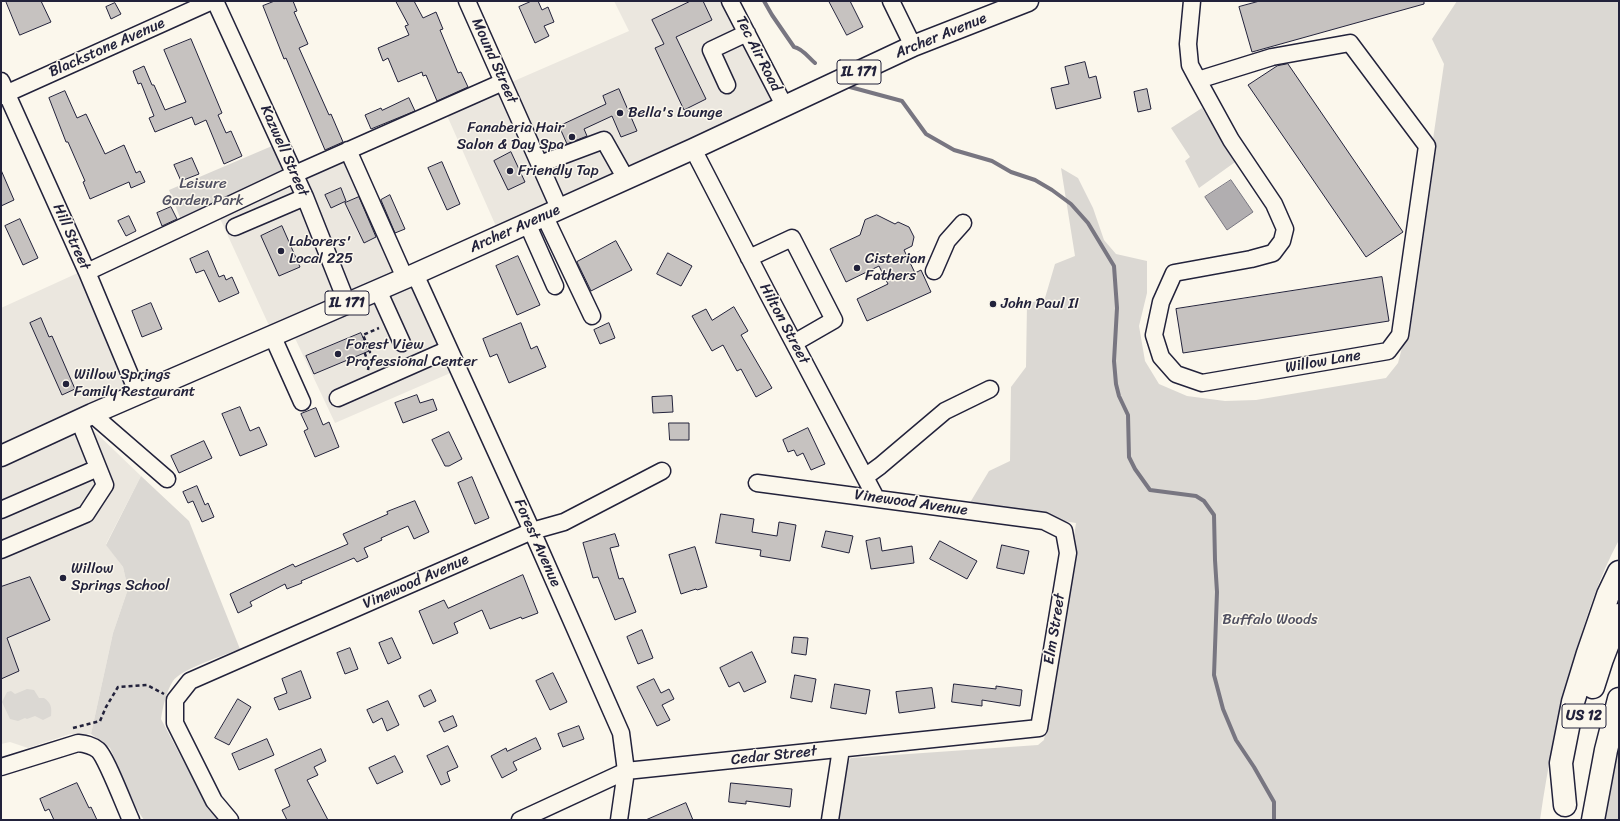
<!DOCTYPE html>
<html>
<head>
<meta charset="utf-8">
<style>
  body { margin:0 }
  #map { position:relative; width:1620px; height:821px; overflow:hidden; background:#fbf7ec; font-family:Sriracha,sans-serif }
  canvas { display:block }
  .frame { position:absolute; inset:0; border:2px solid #22223b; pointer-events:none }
</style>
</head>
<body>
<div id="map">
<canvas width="1620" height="821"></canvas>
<div class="frame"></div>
</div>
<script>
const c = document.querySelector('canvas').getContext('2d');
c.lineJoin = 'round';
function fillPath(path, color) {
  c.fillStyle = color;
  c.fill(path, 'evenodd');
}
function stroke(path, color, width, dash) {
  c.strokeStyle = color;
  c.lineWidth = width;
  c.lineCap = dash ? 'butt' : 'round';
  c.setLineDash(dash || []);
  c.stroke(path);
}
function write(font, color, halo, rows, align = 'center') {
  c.font = font + ' Sriracha,sans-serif';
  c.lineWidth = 3;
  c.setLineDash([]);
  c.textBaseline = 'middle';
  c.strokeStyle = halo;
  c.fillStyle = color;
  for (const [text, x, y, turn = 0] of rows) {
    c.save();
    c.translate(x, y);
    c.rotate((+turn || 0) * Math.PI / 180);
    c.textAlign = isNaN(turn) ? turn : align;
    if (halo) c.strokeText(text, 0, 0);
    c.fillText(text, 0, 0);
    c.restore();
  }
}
fillPath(new Path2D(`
  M614 1H727L784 103 499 233 445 111 629 31Z
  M352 153 455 371 335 423 293 334 272 332 217 212Z
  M80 272 138 391 4 451 1 443V308Z
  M90 427 141 476 106 544 123 567 128 589 113 633 91 734H70L28 748 10 742 1 744V467Z`), '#ebe7df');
fillPath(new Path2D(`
  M1457 1H1619V540C1599 577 1586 617 1575 656 1559 710 1548 764 1540 820H836L845 764 851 758 1038 745 1044 740 1076 523 968 506 989 471 1010 461 1011 387 1026 367 1027 304 1045 298 1055 264 1075 256 1061 168 1078 178 1093 208 1104 240 1116 254 1147 261V293L1139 326 1145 361 1159 384 1187 396 1225 401 1256 400 1386 378 1398 363 1403 344 1444 64 1432 39Z
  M1202 108 1220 137 1238 160 1199 188 1185 161 1190 157 1171 128Z
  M272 146 284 172 181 220 169 190Z
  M141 476 189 521 240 649C225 655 181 669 173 681 166 692 163 706 161 719L206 804 218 820H144L136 808 110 748 91 734 113 633 128 589 123 567 106 545Z
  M27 689 34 690 39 698H44C51 703 52 707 51 716L43 720 35 716 27 719 25 718 18 721 10 719 2 702 7 692 11 691 15 694Z
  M1619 718V820H1601Z`), '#dbd8d3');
const water = new Path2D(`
  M1231 180 1253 212 1227 230 1205 197Z`);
fillPath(water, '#b1aeb0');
stroke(water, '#787681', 1);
stroke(new Path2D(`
  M764 1 772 15 794 47C802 48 809 58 815 63
  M850 87 902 101 926 134 954 150 992 161 1011 172 1035 180 1052 190 1071 204 1088 223 1114 266 1117 308 1114 361 1116 384 1119 396 1128 415 1129 457 1135 469 1150 490 1196 496 1204 501 1214 515 1215 560 1217 592 1214 675 1223 709 1236 740 1254 767 1274 802V820`), '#787681', 4);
const building = new Path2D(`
  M6 1H41L51 22 20 35Z
  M275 1H293L297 11 294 12 308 44 299 48 329 115 331 114 343 142 325 150 286 58 284 59 263 6Z
  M396 1H414L423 18 436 12 443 29 440 30 458 73 461 72 468 87 437 101 426 75 423 76 422 72 398 82 388 58 383 61 378 48 409 35 405 26 408 25Z
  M532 1H538L542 10 548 7 554 22 544 26 549 36 535 43 519 7Z
  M691 1H703L712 20 676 37 706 99 684 110 655 48 664 44 652 20Z
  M829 1H850L863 27 847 35Z
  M1260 1H1424V4L1252 52 1239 7Z
  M115 3 121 14 111 19 106 7Z
  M191 39 222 113 218 115 226 133 231 131 242 156 224 164 206 120 195 125 192 117 155 132 149 118 154 116 141 83 138 84 133 71 144 66 152 85H154L165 110 186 102 164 50Z
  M1085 62 1089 78 1096 76 1101 98 1056 109 1051 88 1069 84 1065 67Z
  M1288 64 1403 232 1366 257 1248 85 1277 66Z
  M619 89 637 131 621 137 612 116 584 129 587 136 567 144 559 126 606 104 603 96Z
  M1147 89 1151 109 1138 112 1134 92Z
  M65 91 77 118 86 114 105 154 124 145 136 173 140 171 145 182 131 188 129 182 90 199 83 182 85 181 68 142H66L49 98Z
  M409 98 415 111 371 129 365 115 381 108 382 110Z
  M511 152 525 182 508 190 494 161Z
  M192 158 199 174 181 181 174 165Z
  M442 162 460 204 447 210 428 168Z
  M1 170 14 200 1 206Z
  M341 188 346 201 331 208 325 195Z
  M390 195 405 229 395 233 381 200Z
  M359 197 376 237 364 243 345 203Z
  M171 207 177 219 162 226 157 213Z
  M877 215 895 224 898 222 909 227 914 237 912 246 904 250 915 273 921 270 931 292 867 321 857 299 888 284 879 266 846 282 830 249 860 235 865 220Z
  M129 216 136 231 126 236 118 221Z
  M20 219 38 258 23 265 5 226Z
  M282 226 300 267 279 276 261 236Z
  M616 241 632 270 591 291 577 262Z
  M208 251 219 277 224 275 226 280 232 277 239 293 219 302 204 270 196 273 190 259Z
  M668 253 692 266 681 286 657 274Z
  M518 256 540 305 517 315 496 266Z
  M1382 277 1389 321 1183 353 1176 309Z
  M151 303 162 329 142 337 132 311Z
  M734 307 748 331 741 335 772 388 756 397 741 369 737 371 723 345 712 351 692 316 706 309 712 320Z
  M41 318 49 337 52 336 75 389 62 395 30 323Z
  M521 323 531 349 537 346 546 367 509 383 497 354 490 357 483 339Z
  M609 323 615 338 600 344 594 330Z
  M361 333 369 351 314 374 306 356Z
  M417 395 420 403 433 399 437 410 403 423 395 403Z
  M672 396 673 412 653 413 652 397Z
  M240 407 250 431 259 427 267 445 240 456 222 414Z
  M316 408 323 425 329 422 339 447 315 457 304 431 308 429 301 414Z
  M669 423H689V440H670Z
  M808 428 825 464 811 470 803 453 797 456 794 450 788 452 783 440Z
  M449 432 462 459 449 466H445L432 440Z
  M204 441 212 458 179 473 171 456Z
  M472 477 489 518 475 524 458 483Z
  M197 486 205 505 208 503 214 517 202 522 193 501 188 503 183 492Z
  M415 501 429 532 414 539 408 526 381 538 382 540 364 548 368 557 357 562 354 558 301 581 302 583 287 589 285 584 250 602 252 606 238 613 230 594 293 564 295 567 348 544 343 534 388 514 387 512Z
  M721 514 754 519 752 532 777 536 779 522 796 525 790 561 760 556 761 550 716 543Z
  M826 531 853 536 849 553 822 547Z
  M615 534 619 546 610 548 619 579 623 578 636 612 615 620 598 577 593 578 583 543Z
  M880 538 882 551 912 546 914 563 871 569 866 541Z
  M940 541 977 561 967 579 930 559Z
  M1002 545 1029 551 1024 574 997 568Z
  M695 547 707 587 697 590 696 589 681 594 669 555Z
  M523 575 538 613 522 619 521 617 490 629 482 610 454 623 458 633 433 644 419 611 444 600 448 608Z
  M30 577 50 620 7 638 19 671 1 679V587Z
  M642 630 653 658 638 664 627 637Z
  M794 637 808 638 806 655 792 653Z
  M392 638 401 658 388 664 379 643Z
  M350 648 358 669 345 674 337 653Z
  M752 652 766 682 744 692 739 682 729 687 720 668Z
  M301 671 311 698 279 710 274 698 287 693 282 679Z
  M553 673 567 702 550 710 536 681Z
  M795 675 816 679 812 702 791 698Z
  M654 679 661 693 669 689 674 699 662 705 670 720 657 726 637 687Z
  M835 684 870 690 866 714 831 708Z
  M954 684 996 689V686L1022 690 1020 706 982 700V706L952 702Z
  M932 688 935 708 899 713 896 692Z
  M431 690 436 701 424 707 419 696Z
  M238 699 251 707 229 745 215 738Z
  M388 701 399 725 387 731 382 718 373 723 367 710Z
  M453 716 457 726 444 732 439 722Z
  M579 726 584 739 563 747 558 734Z
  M536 738 541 749 513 762 517 770 502 778 491 756 506 748 507 751Z
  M267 739 274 755 239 770 232 754Z
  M448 746 458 767 447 772 450 781 441 785 427 756Z
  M321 749 326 761 314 767 318 775 307 780 328 820H287L282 810 290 806 275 770Z
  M395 756 403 772 377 784 369 768Z
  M77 783 89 808 91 807 97 820H54L49 809 45 811 40 799Z
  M731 783 792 789 790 807 746 801V804L729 802Z
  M686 803 693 820H646Z`);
fillPath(building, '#c6c2c0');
stroke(building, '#22223b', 1);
const minor = new Path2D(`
  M215 1 305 197 347 303
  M467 1 559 208
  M730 1 785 107
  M891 1 913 46
  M1192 1 1188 44 1190 65 1198 80
  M1350 43 1427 146 1400 335 1388 351 1202 383 1176 374 1161 357 1154 335 1161 302 1174 273 1251 259 1273 253 1282 241 1285 229 1274 204 1231 140 1198 80 1272 57Z
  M1 81 87 272 138 394
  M727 85 711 50 747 33
  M1 96 212 1
  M693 149 768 294 876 498
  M348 150 405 278
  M540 164 604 140 626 179
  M544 215 592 316
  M527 223 555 286
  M235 227 305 197
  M749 258 792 238 834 320 794 343
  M934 271 947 241 963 223
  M87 272 295 174 503 82
  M415 274 532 531 621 733 626 771 619 820
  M378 290 402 343
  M272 335 302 402
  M338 398 449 349
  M92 414 167 479
  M865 477 880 466 945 411 990 389
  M1 510 98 468
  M1 550 86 514 105 485 79 420
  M1 767 78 743C86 744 92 745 98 750 106 757 125 807 131 820
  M230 820 214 801 175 723V700L190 681 532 531 564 522 662 471
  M520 820 626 771 1039 728 1068 553 1064 531 1044 521 757 483
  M830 820 841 749`);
const major = new Path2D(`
  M1 456 92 414 415 274 693 149 913 46 1028 1`);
const highway = new Path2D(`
  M1593 687 1602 659 1619 615
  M1565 805 1561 763 1573 702 1588 653 1608 595 1619 572
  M1593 820 1606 750 1619 699`);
stroke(minor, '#22223b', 19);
stroke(major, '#22223b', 23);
stroke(highway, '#22223b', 25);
stroke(new Path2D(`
  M368 370 369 364 365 354 370 352 363 335 379 328
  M73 728 100 721 106 707 118 687 147 685 164 694`), '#22223b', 2.5, [4, 3]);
stroke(minor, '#fbf7ec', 16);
stroke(major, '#fbf7ec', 20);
stroke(highway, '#fbf7ec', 22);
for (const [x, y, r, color] of [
  [620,113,4,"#22223b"],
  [572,137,4,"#22223b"],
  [510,171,4,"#22223b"],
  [281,251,4,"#22223b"],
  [857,268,4,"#22223b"],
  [993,304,4,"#22223b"],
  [338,354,4,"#22223b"],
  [66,384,4,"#22223b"],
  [63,578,4,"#22223b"]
]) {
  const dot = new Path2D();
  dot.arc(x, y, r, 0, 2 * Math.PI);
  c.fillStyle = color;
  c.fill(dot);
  stroke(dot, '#fbf7ec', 1.5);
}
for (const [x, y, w] of [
  [859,72,44],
  [347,303,44],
  [1584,716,44]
]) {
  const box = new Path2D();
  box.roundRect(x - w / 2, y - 12, w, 24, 3);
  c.fillStyle = '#fbf7ec';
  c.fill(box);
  stroke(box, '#22223b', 1);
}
write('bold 14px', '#22223b', null, [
  ["IL 171",859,72],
  ["IL 171",347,303],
  ["US 12",1584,716]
]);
write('15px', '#22223b', '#fbf7ec', [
  ["Archer Avenue",941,36,-22],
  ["Blackstone Avenue",107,48,-24],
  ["Tec Air Road",758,54,63],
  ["Mound Street",494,61,66],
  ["Kazwell Street",284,151,66],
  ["Archer Avenue",515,229,-24],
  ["Hill Street",71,237,66],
  ["Hilton Street",784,324,62],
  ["Willow Lane",1323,362,-10],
  ["Vinewood Avenue",911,503,8],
  ["Forest Avenue",537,543,66],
  ["Vinewood Avenue",416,582,-24],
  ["Elm Street",1055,629,-81],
  ["Cedar Street",774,756,-6]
]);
write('15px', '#22223b', '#fbf7ec', [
  ["Bella's Lounge",628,113],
  ["Fanaberia Hair",564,128,"right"],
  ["Salon & Day Spa",564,145,"right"],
  ["Friendly Tap",518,171],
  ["Laborers'",289,242],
  ["Local 225",289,259],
  ["Cisterian",865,259],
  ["Fathers",865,276],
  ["John Paul II",1001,304],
  ["Forest View",346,345],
  ["Professional Center",346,362],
  ["Willow Springs",74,375],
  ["Family Restaurant",74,392],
  ["Willow",71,569],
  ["Springs School",71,586]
], 'left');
write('15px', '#505061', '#fbf7ec', [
  ["Leisure",203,184],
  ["Garden Park",203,201],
  ["Buffalo Woods",1270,620]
]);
</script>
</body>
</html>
